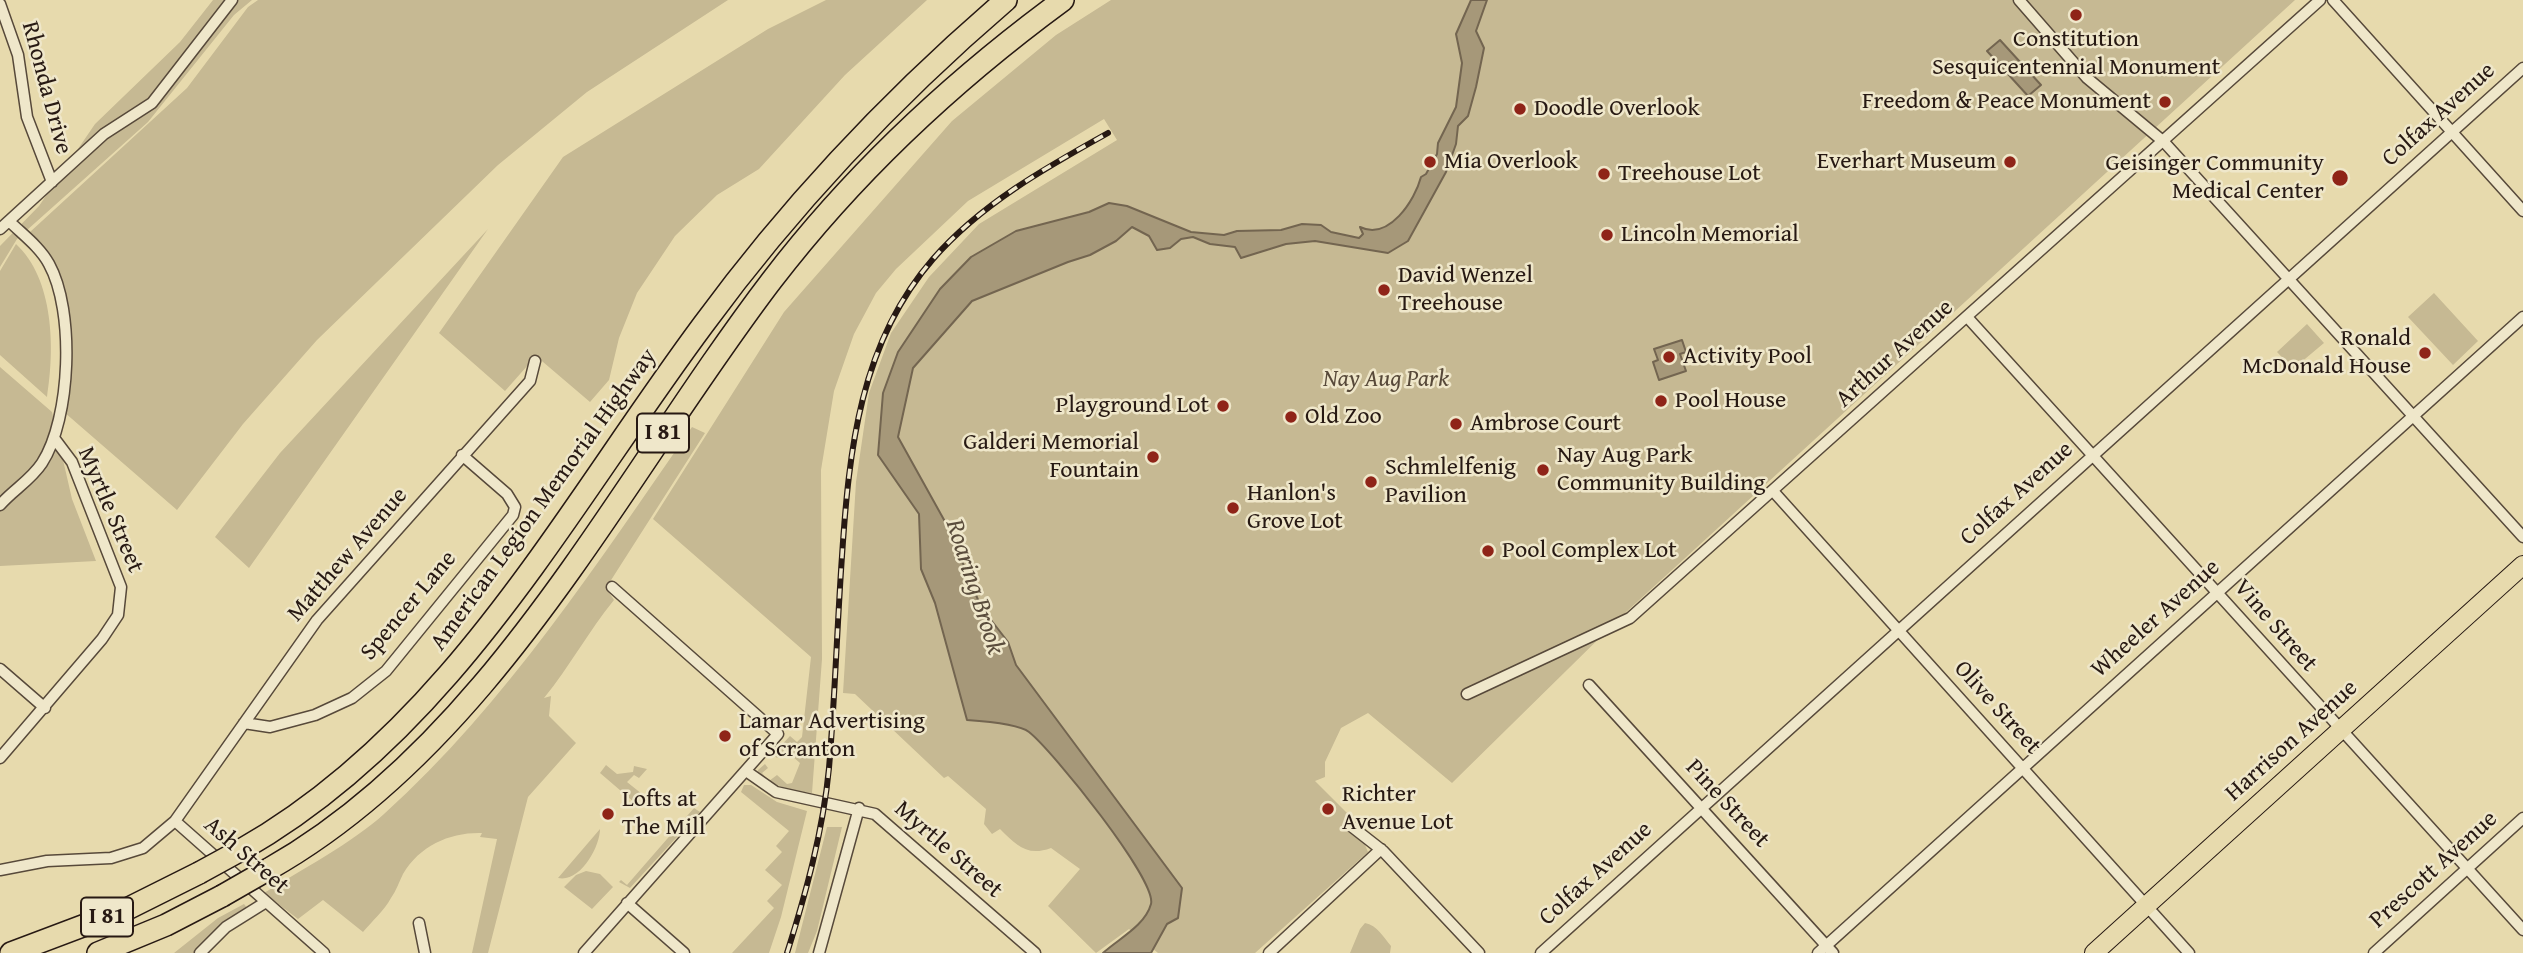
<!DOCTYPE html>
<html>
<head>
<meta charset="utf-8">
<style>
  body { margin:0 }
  canvas { display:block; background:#e7daad }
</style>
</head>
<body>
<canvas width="2523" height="953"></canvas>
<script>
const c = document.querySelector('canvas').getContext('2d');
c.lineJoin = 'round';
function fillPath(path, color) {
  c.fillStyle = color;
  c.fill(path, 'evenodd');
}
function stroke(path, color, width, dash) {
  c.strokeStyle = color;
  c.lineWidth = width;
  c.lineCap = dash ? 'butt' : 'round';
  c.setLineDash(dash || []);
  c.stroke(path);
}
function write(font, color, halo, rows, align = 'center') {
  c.font = font + ' "Gentium Book Plus",serif';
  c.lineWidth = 5;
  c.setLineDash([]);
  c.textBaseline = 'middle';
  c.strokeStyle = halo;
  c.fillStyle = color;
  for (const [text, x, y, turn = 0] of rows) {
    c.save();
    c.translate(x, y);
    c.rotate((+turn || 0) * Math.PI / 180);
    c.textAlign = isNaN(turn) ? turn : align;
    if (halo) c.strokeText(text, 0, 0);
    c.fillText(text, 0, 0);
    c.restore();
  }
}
fillPath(new Path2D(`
  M213 0H252L234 15 148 122 17 239 0 267V246L39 206 95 124 180 42Z
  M258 0H728L587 92 498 165 317 340 243 424 177 510 64 412 68 381 52 259 30 232 187 88 248 7Z
  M826 0H927L845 75 759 169 717 195 675 236 637 293 619 338 609 380 590 402 536 356 505 391 439 333 563 157 768 29Z
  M1111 0H2295L1625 613 1452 783 1368 713 1341 728 1325 762V777L1315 781 1354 820 1368 852 1255 953H1158L1129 929 1096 953 1048 906 1080 869 1051 848C1027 857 1016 845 1000 829L992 834 984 824 986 809 948 776 944 778 855 694 843 693 856 482 869 393 891 333 929 277 979 224 1117 140 1104 119 968 201 896 269 876 293 854 334 834 391 821 470 822 659 812 793C791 791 776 786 758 775V770L765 764 768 768 762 773 769 781 777 775 787 784 792 783 800 763 785 750 777 758 773 754 790 736 797 742 802 737 811 657 653 519 784 312 952 121 1056 35Z
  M488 229 249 568 215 537 280 453Z
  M16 244C54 279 55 349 47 397L0 355V271Z
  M2434 293 2478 341 2453 365 2408 317Z
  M2307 324 2324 343 2293 369 2277 352Z
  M0 367 52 412 72 499 96 561 0 566Z
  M692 427 705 433 606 588 614 600C588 632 570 666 544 698L551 696 549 716 576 743 528 797 488 953H472L497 839 480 837 482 833C451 832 420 845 403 874 399 882 396 891 391 898 384 911 372 921 363 932L323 900 298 919 264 893C301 870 352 843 384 814 506 704 599 561 692 427Z
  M606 765 617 774 633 772 634 766 647 769 639 778 634 775 627 782 642 794 635 803 600 773Z
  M744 785H751L777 802 807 811 781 917 769 953H732L774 908 767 901 782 885 765 870 782 852 776 846 789 831 741 792Z
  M694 808 700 812 630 888 619 882 621 880 627 885Z
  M827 827H842L817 931 808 953H795Z
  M600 829C600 847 580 883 558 878Z
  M586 871 600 874 613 887 592 909 564 887 576 875Z
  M244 904 248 909 195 953H174L218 918Z
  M1365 923C1377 925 1384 938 1391 946L1390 953H1350L1360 929Z`), '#c6b993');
const water = new Path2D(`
  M1471 0H1487L1476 31 1484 48 1476 87 1468 116 1458 126 1456 144 1446 172 1408 241 1388 253 1315 241 1286 244 1241 258 1235 247 1210 244 1193 237 1181 239 1170 248 1157 250 1149 236 1132 227 1116 241 1090 255 1068 262 972 301 913 368 898 437 948 527 981 607 1008 642 1016 665 1182 888 1178 918 1167 924 1151 953H1103C1118 939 1145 926 1151 904 1157 880 1052 750 1029 732 1019 724 982 721 967 720L935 603 921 569 919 514 878 455 883 393 898 352 940 289 971 257 1016 231 1089 212 1109 203 1127 206 1191 232 1224 235 1237 231 1281 230 1302 224 1321 225 1331 232 1359 238 1363 234 1360 227C1389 241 1415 200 1421 177L1426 174 1437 154 1438 143 1456 107 1462 63 1456 34Z
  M2000 40 2041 85 2028 96 1987 51Z
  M1682 340 1686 352 1680 354 1686 371 1659 380 1653 362 1658 360 1654 349Z`);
fillPath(water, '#a69879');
stroke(water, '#736550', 2);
const street = new Path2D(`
  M2019 0 2087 78 2164 142 2523 537
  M2333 0 2523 211
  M0 4 18 55 27 117 52 182
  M0 229 104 134 152 103 232 0
  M1968 318 2523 930
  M1773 491 2189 953
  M0 505C13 490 31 480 42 463 71 418 75 311 49 264 40 247 22 234 9 221
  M0 669 45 708
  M1589 685 1833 953
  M1467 694 1630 618 2320 0
  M244 723 270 727 315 715 352 698 386 671 513 515 515 507 507 494 462 455
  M0 758 102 639 118 615 121 587 72 462 54 438
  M746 771 776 792 875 814 1035 953
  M1351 826 1383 851 1479 953
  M0 870 47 861 111 858 143 848 175 821
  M627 903 684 953
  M419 923 425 953
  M200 953 226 927 266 902
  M324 953 175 821 317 620 530 381 535 361
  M584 953 778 734 612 587
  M819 953 859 808
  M1269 953 1381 849
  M1541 953 2523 68
  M1818 953 2523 317
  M2374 953 2523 818`);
const primary = new Path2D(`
  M2094 953 2523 565`);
const highway = new Path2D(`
  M241 850C451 731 564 512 703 325 791 205 893 97 1006 0
  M269 869C494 742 620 479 772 280 854 173 954 80 1063 0
  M11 953 125 910 199 873
  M98 953 166 925 222 896`);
stroke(street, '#57493a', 13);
stroke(primary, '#271913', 20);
stroke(highway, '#271913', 24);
stroke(street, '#efe7ca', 10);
stroke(primary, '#e7daad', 18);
stroke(highway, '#e7daad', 21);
const rail = new Path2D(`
  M787 953C806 893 823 831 829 768 835 697 837 627 842 556 849 450 860 343 933 259 981 204 1045 168 1108 133`);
stroke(rail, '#271913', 6);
stroke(rail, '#efe7ca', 3.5, [10]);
const highwayBridge = new Path2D(`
  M199 873 241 850
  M222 896 269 869`);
stroke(highwayBridge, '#271913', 24, []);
stroke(highwayBridge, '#e7daad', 21);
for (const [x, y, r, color] of [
  [2076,15,7,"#8f2418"],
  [2165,102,7,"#8f2418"],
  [1520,109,7,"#8f2418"],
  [1430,162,7,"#8f2418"],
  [2010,162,7,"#8f2418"],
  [1604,174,7,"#8f2418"],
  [2340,178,9,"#8f2418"],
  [1607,235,7,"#8f2418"],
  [1384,290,7,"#8f2418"],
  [2425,353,7,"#8f2418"],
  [1669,357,7,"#8f2418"],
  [1661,401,7,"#8f2418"],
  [1223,406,7,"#8f2418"],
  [1291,417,7,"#8f2418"],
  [1456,424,7,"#8f2418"],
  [1153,457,7,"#8f2418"],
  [1543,470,7,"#8f2418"],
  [1371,482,7,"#8f2418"],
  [1233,508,7,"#8f2418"],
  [1488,551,7,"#8f2418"],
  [725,736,7,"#8f2418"],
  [1328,809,7,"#8f2418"],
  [608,814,7,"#8f2418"]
]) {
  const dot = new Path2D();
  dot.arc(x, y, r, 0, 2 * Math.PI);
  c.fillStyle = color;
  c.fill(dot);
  stroke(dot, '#efe7ca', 2.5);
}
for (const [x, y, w] of [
  [663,433,52],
  [107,917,52]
]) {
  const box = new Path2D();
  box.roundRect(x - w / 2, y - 19.5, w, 39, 5);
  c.fillStyle = '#efe7ca';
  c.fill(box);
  stroke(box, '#271913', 2);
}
write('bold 23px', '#271913', null, [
  ["I 81",663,433],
  ["I 81",107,917]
]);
write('24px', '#271913', '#efe7ca', [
  ["Constitution",2076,40,"center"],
  ["Sesquicentennial Monument",2076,68,"center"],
  ["Freedom & Peace Monument",2151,102,"right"],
  ["Doodle Overlook",1534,109],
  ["Mia Overlook",1444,162],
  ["Everhart Museum",1996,162,"right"],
  ["Geisinger Community",2324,164,"right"],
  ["Medical Center",2324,192,"right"],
  ["Treehouse Lot",1618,174],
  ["Lincoln Memorial",1621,235],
  ["David Wenzel",1398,276],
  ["Treehouse",1398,304],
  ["Ronald",2411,339,"right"],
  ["McDonald House",2411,367,"right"],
  ["Activity Pool",1683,357],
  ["Pool House",1675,401],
  ["Playground Lot",1209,406,"right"],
  ["Old Zoo",1305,417],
  ["Ambrose Court",1470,424],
  ["Galderi Memorial",1139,443,"right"],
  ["Fountain",1139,471,"right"],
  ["Nay Aug Park",1557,456],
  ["Community Building",1557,484],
  ["Schmlelfenig",1385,468],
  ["Pavilion",1385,496],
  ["Hanlon's",1247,494],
  ["Grove Lot",1247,522],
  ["Pool Complex Lot",1502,551],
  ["Lamar Advertising",739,722],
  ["of Scranton",739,750],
  ["Richter",1342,795],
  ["Avenue Lot",1342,823],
  ["Lofts at",622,800],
  ["The Mill",622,828]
], 'left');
write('24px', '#271913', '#efe7ca', [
  ["Rhonda Drive",46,88,75],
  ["Colfax Avenue",2439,115,-42],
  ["Arthur Avenue",1895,354,-42],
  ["Colfax Avenue",2017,494,-42],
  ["American Legion Memorial Highway",544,500,-54],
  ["Myrtle Street",110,510,67],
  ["Matthew Avenue",348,555,-49],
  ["Spencer Lane",409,606,-50],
  ["Wheeler Avenue",2156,619,-42],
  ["Vine Street",2275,626,49],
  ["Olive Street",1997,708,48],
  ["Harrison Avenue",2292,741,-42],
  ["Pine Street",1727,804,47],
  ["Myrtle Street",948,850,41],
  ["Ash Street",246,856,41],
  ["Prescott Avenue",2434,870,-42],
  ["Colfax Avenue",1596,874,-42]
]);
write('italic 24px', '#574939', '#efe7ca', [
  ["Nay Aug Park",1386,380]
]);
write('italic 26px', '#5a4c3c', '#efe7ca', [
  ["Roaring Brook",974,587,72]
]);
</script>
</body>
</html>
